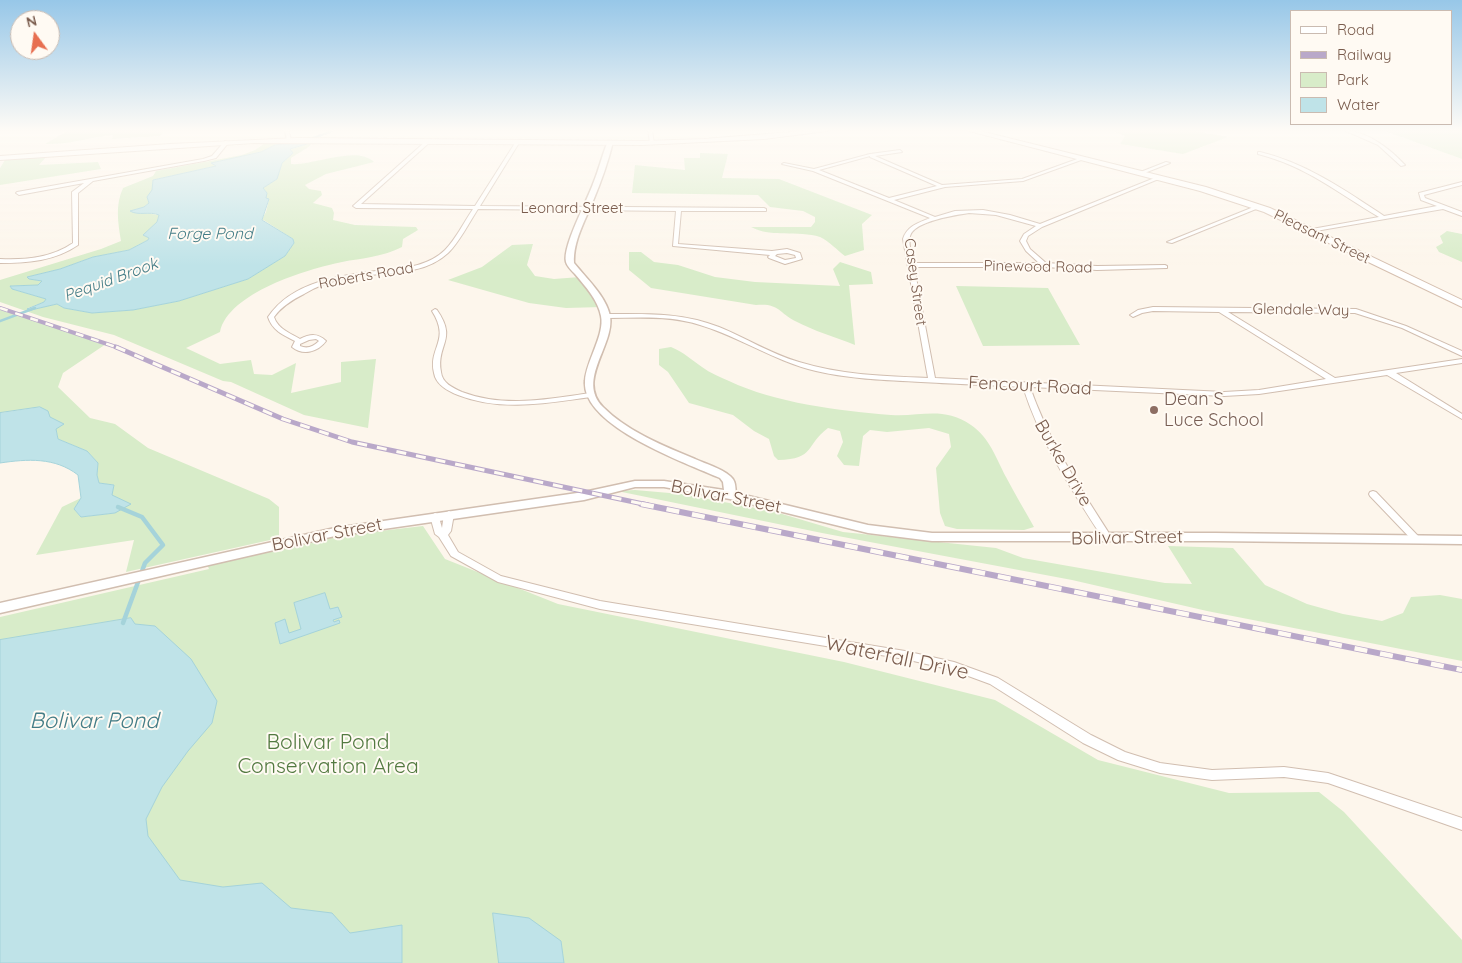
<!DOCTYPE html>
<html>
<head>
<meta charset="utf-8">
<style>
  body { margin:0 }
  #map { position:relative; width:1462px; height:963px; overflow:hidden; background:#fdf6ec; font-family:Quicksand,sans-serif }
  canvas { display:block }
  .legend { position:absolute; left:1290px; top:10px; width:162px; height:115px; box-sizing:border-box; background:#fffaf3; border:1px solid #cabbb1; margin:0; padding:6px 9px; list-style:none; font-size:15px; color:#7a5c4d }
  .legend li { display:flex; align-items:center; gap:10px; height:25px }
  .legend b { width:25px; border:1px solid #cabbb1 }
  .north { position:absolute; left:10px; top:10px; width:50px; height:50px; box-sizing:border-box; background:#fffaf3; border:1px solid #cabbb1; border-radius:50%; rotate:346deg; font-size:14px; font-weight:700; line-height:20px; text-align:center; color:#7a5c4d }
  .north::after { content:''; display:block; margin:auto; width:18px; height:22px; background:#e76f51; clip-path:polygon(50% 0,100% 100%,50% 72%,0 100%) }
</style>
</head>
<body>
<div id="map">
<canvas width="1462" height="963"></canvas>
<ul class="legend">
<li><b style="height:6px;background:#fff"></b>Road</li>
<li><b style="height:6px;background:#b9a8c9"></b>Railway</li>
<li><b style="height:14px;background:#d8ecc9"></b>Park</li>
<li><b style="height:14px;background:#bfe3e8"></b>Water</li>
</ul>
<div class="north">N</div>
</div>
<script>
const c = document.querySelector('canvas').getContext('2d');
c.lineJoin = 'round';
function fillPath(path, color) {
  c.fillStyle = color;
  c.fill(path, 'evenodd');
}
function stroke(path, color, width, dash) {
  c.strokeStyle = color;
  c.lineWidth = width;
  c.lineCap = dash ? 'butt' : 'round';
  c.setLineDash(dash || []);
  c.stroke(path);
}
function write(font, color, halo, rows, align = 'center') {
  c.font = font + ' Quicksand,sans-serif';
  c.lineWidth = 4;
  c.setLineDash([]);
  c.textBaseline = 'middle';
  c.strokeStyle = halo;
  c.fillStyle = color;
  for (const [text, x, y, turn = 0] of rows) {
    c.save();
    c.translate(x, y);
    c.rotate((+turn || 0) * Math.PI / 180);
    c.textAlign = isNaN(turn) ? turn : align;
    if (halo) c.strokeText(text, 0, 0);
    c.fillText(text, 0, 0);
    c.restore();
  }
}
fillPath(new Path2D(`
  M67 131H164L160 136 112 139 113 135C90 137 69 145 45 144Z
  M1112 131H1195L1228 137 1183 154 1120 144 1125 136Z
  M1385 131H1462V159Z
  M308 142 311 143 310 146 291 158V164C313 166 356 145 374 162L326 174 305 185 309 189 321 191 322 195 313 203 332 208 334 213 333 220 355 225 416 227 418 230 403 239 402 247C383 257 362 258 342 262 307 269 228 293 220 332L186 348 220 364 251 360 254 374 272 375 296 363 291 393 341 382V362L376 359 368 428 304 415 231 382 223 381 114 335 43 317 0 302V280L101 249 121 241C118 223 115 205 123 188L153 176 156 171 242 155 255 150 265 143ZM302 142 307 144 289 150 293 153 282 163 277 179 263 188 267 193 266 198 269 199 266 212 262 219 293 239 294 243 285 256 248 279 179 301 133 310 92 313 64 308 57 304 31 310 28 308 44 302 46 299 12 289 10 286 38 285 42 281 29 279 27 277 60 269 93 257 129 250 148 240 149 238 144 235 157 222 159 215 130 211 144 207 149 203 147 197 153 190V180L216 166 211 163 261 152 275 145Z
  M700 153 728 154 722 178 779 179 872 215 862 224 864 250 845 256C838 251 829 241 820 237 798 230 771 238 751 227H811L815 222V217L803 211 770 207 758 195 632 193 635 165 685 170 684 158H700Z
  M47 156 39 165 98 162 101 169 0 185V168L5 160Z
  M1447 231 1462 234V262L1439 252 1436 247 1443 243 1440 236Z
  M533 244 527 265 535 276 554 279 580 277 602 307 566 308 529 303 448 280 482 267 512 245Z
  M629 252H641L654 262 678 265 715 277 755 282 840 286 833 269 840 262 871 272 873 284 849 285 855 345C835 337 814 331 795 321 778 312 779 303 756 305L651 288 629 270Z
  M956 286 1048 288 1080 345 983 346Z
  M0 308 106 344 63 373 58 387 90 418 115 424 148 448 269 499 279 507V538L126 572 134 540 36 555 62 507 81 498 74 509 81 517 115 513 111 495 114 485 99 483 97 475 98 463 87 451 58 439C56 425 50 417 40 407L0 413Z
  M671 347C685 353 690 359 702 367 710 373 720 377 729 381 775 403 840 411 891 415 921 417 943 406 971 425 990 438 996 458 1006 477 1015 494 1025 511 1034 527L1024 530 957 529 945 526 940 513 936 468 951 447 949 434 929 428 887 432 870 430 863 436 859 466 844 465 837 456 843 442 840 431 828 428C805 445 816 459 778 460L774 456 769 439 754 431 733 415 689 403 668 372 659 365V349Z
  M635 490 681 494 772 511 843 532 996 548 1023 558 1165 583 1192 584 1168 546 1233 548 1265 585 1307 604 1343 614 1382 621 1403 613 1411 597 1440 595 1462 599V661L1207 611 1072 580 822 533 617 491Z
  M423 526 445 559 558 604 844 662 995 700 1098 760 1229 793 1319 792 1344 812 1462 940V963H0V617L209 569 207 564 337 536Z`), '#d8ecc9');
const water = new Path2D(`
  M295 143 307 144 290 149 293 153 282 163 277 179 263 188 267 193 266 198 269 199 262 220 293 239 294 243 285 256 248 279 179 301 133 310 92 313 64 308 57 304 31 310 27 309 44 302 46 299 12 289 10 286 38 285 42 281 29 279 27 277 60 269 93 257 129 250 148 240 149 238 143 235 157 222 159 215C150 211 138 216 130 211L144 207 149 203 147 197 152 190 153 180 216 166 211 163 261 152 275 145Z
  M40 407 48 411 50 417 64 424 56 429 58 439 87 451 98 463 97 475 99 483 114 485 112 495 131 504 115 513 81 517 74 509 81 498 78 475C55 457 27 459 0 463V413Z
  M325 593 330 609 338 607 342 617 333 620 334 622 339 620 340 623 280 644 275 623 285 619 289 633 301 629 294 603Z
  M131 618 135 624 155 626 191 659 217 701 212 723 188 751 162 787 146 819 148 836 180 880 223 887 262 883 291 908 332 913 350 933 402 925V963H0V640Z
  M493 913 529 918 561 941 564 963H499Z`);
fillPath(water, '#bfe3e8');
stroke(water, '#a5d3da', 1);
stroke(new Path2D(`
  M308 140 332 131`), '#a5d3da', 2);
stroke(new Path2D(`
  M0 321 35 308`), '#a5d3da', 2.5);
stroke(new Path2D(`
  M118 507 142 517 163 545 145 563 123 623`), '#a5d3da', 4.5);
const minor = new Path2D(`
  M285 131H289L291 141 287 140Z
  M648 131H652L654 143 650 142Z
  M1346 131C1368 131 1391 150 1405 165L1401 166 1378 145Z
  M225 141 229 142 216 158 204 161 93 181 78 193V245C55 261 28 263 0 263V259C26 260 51 258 73 243L72 192 84 183 19 195 16 193 17 192 203 159 212 156Z
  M426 141 430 142 361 204 475 206 515 143 517 142 519 143 480 206 764 208 766 209V211H681L678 244 772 251 787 249 800 253 802 259 785 264 769 258 768 257 770 255 673 246 676 211 478 209C470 221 459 243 448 253 421 278 380 271 346 278 331 281 317 286 304 294 292 300 282 306 274 317 278 329 290 333 300 339 310 334 318 333 326 341 318 352 303 356 292 347L295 341C283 335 272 330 268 317 293 280 343 275 384 270 405 268 429 266 445 250 456 239 464 222 473 209L356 208 353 206ZM787 253 795 255 796 258 785 260 775 256 777 254ZM316 339 319 341C313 347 307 349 300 346V344L309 340Z
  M900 150 902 152 875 156 942 185 1022 179 1080 158 1084 159 1023 181 945 187 894 200 935 217 955 211 983 210 1010 215 1040 224 1157 177 1161 178 1042 227 1028 236 1026 241 1030 249 1046 263 1097 266 1165 265 1167 266V268L1097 270 1044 267H914L935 378 1224 392 1259 390 1326 379 1219 312 1153 311 1142 313 1133 317 1130 315 1138 310 1153 307 1356 309 1406 326 1462 351V356L1402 328 1355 313 1228 312 1335 378 1462 359V363L1396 373 1462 414V419L1387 375 1259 394 1224 396 1030 387C1049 442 1081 489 1112 538L1107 541 1104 540C1072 491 1041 443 1023 387 989 385 954 384 921 382 885 380 850 379 816 371 774 361 740 337 700 325 669 315 638 318 606 318L603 316 606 314C645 314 682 312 719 327 746 338 771 354 799 362 841 375 884 376 928 378L903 239C907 226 918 223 930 218L813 171 782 164 784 163 814 169 870 154ZM870 156V157L937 186 889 198 819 170ZM969 213 996 215 1036 226 1024 234 1020 241 1026 251 1039 263H913C912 255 908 244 910 236 914 221 956 215 969 213Z
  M1260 152C1306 163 1345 190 1384 216L1437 206 1421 200 1419 193 1462 182V185L1424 195 1425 198 1462 212V216L1443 209 1310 232 1309 231 1312 229 1379 217C1338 193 1306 166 1258 154V152Z
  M1166 162 1170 163 1142 174 1138 173Z
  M1256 206 1261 207 1172 243 1167 242Z
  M435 309 437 310C458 340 436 344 441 372 442 383 453 388 462 392 504 408 548 399 591 393L595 395 591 397C547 403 501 412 458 395 448 391 436 385 434 373 428 347 451 341 432 311Z
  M1373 491 1376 492 1420 538 1422 540 1420 542H1414L1370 496 1369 494 1370 492Z
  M449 511 454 514 451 531 448 535 458 552 501 576 600 601 905 651 954 662 998 678 1091 735 1125 752 1160 763 1212 770 1284 767 1328 773 1462 818V830L1328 783 1284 777 1212 780 1160 773 1118 760 1083 743 990 684 952 670 905 659 600 609 498 582 451 556 439 537 435 534 430 516 435 513 438 514 442 528 444 514Z`);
const tertiary = new Path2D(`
  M608 141 613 142C608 162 601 182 593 201 585 221 573 241 574 263 586 278 606 296 610 316 615 345 576 380 603 407 628 432 664 446 695 459 706 464 721 468 730 476 736 481 735 486 736 493L868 525 932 533H1215L1462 536V544L1215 541H932L868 533 730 499 664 487H635L584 500 335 536 0 613V603L335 528 584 492 635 481H664L724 490 723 482 720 478C686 463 581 426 585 381 586 361 605 335 601 316 598 300 585 286 575 274 572 271 567 266 566 262 562 247 587 201 593 184 599 170 602 155 608 141Z`);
const secondary = new Path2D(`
  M804 131H827L764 139 643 145 254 143 0 160V156L170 144 297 138 643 141 704 139Z
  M969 131H980L1206 187 1270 208 1462 300V307L1264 212 1200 191Z`);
stroke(minor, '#d1beb0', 2);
stroke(tertiary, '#d1beb0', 3);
stroke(secondary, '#d6c0b0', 2);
fillPath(minor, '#fff');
fillPath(tertiary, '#fff');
fillPath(secondary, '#fff');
const railFar2 = new Path2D(`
  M0 308 119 348`);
const railFar1 = new Path2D(`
  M116 347 283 419 352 442 648 505`);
const rail = new Path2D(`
  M641 504 1462 670`);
stroke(railFar2, '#b9a8c9', 4);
stroke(railFar1, '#b9a8c9', 5);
stroke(rail, '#b9a8c9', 6);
stroke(railFar2, '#fffaf3', 2.5, [8]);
stroke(railFar1, '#fffaf3', 3, [10]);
stroke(rail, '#fffaf3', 4.5, [13]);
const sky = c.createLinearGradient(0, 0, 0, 266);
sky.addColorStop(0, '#97c7e8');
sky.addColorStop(0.49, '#fefbf6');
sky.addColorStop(1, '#fefbf600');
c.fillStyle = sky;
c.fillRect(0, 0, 1462, 266);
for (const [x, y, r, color] of [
  [1154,410,5,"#8d6e63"]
]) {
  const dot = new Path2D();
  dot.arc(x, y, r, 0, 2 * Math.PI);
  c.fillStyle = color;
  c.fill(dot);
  stroke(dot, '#fffaf3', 2);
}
write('15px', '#7a5c4d', '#fffaf3', [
  ["Leonard Street",572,208],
  ["Pleasant Street",1322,237,26],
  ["Pinewood Road",1038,267,1],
  ["Roberts Road",366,276,-10],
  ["Casey Street",915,282,82],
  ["Glendale Way",1301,310,1]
]);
write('italic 16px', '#437c86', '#fffaf3', [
  ["Forge Pond",210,234],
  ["Pequid Brook",111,280,-20]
]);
write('18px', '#7a5c4d', '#fffaf3', [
  ["Fencourt Road",1030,386,3],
  ["Burke Drive",1063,463,60],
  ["Bolivar Street",726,497,11],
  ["Bolivar Street",327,535,-11],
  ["Bolivar Street",1127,538,-1]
]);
write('18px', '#785e54', '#fffaf3', [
  ["Dean S",1164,400],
  ["Luce School",1164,421]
], 'left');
write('21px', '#7a5c4d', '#fffaf3', [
  ["Waterfall Drive",897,658,12]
]);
write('21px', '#537a41', '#fffaf3', [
  ["Bolivar Pond",328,743],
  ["Conservation Area",328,767]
]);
write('italic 22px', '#437c86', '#fffaf3', [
  ["Bolivar Pond",94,721]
]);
</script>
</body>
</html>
